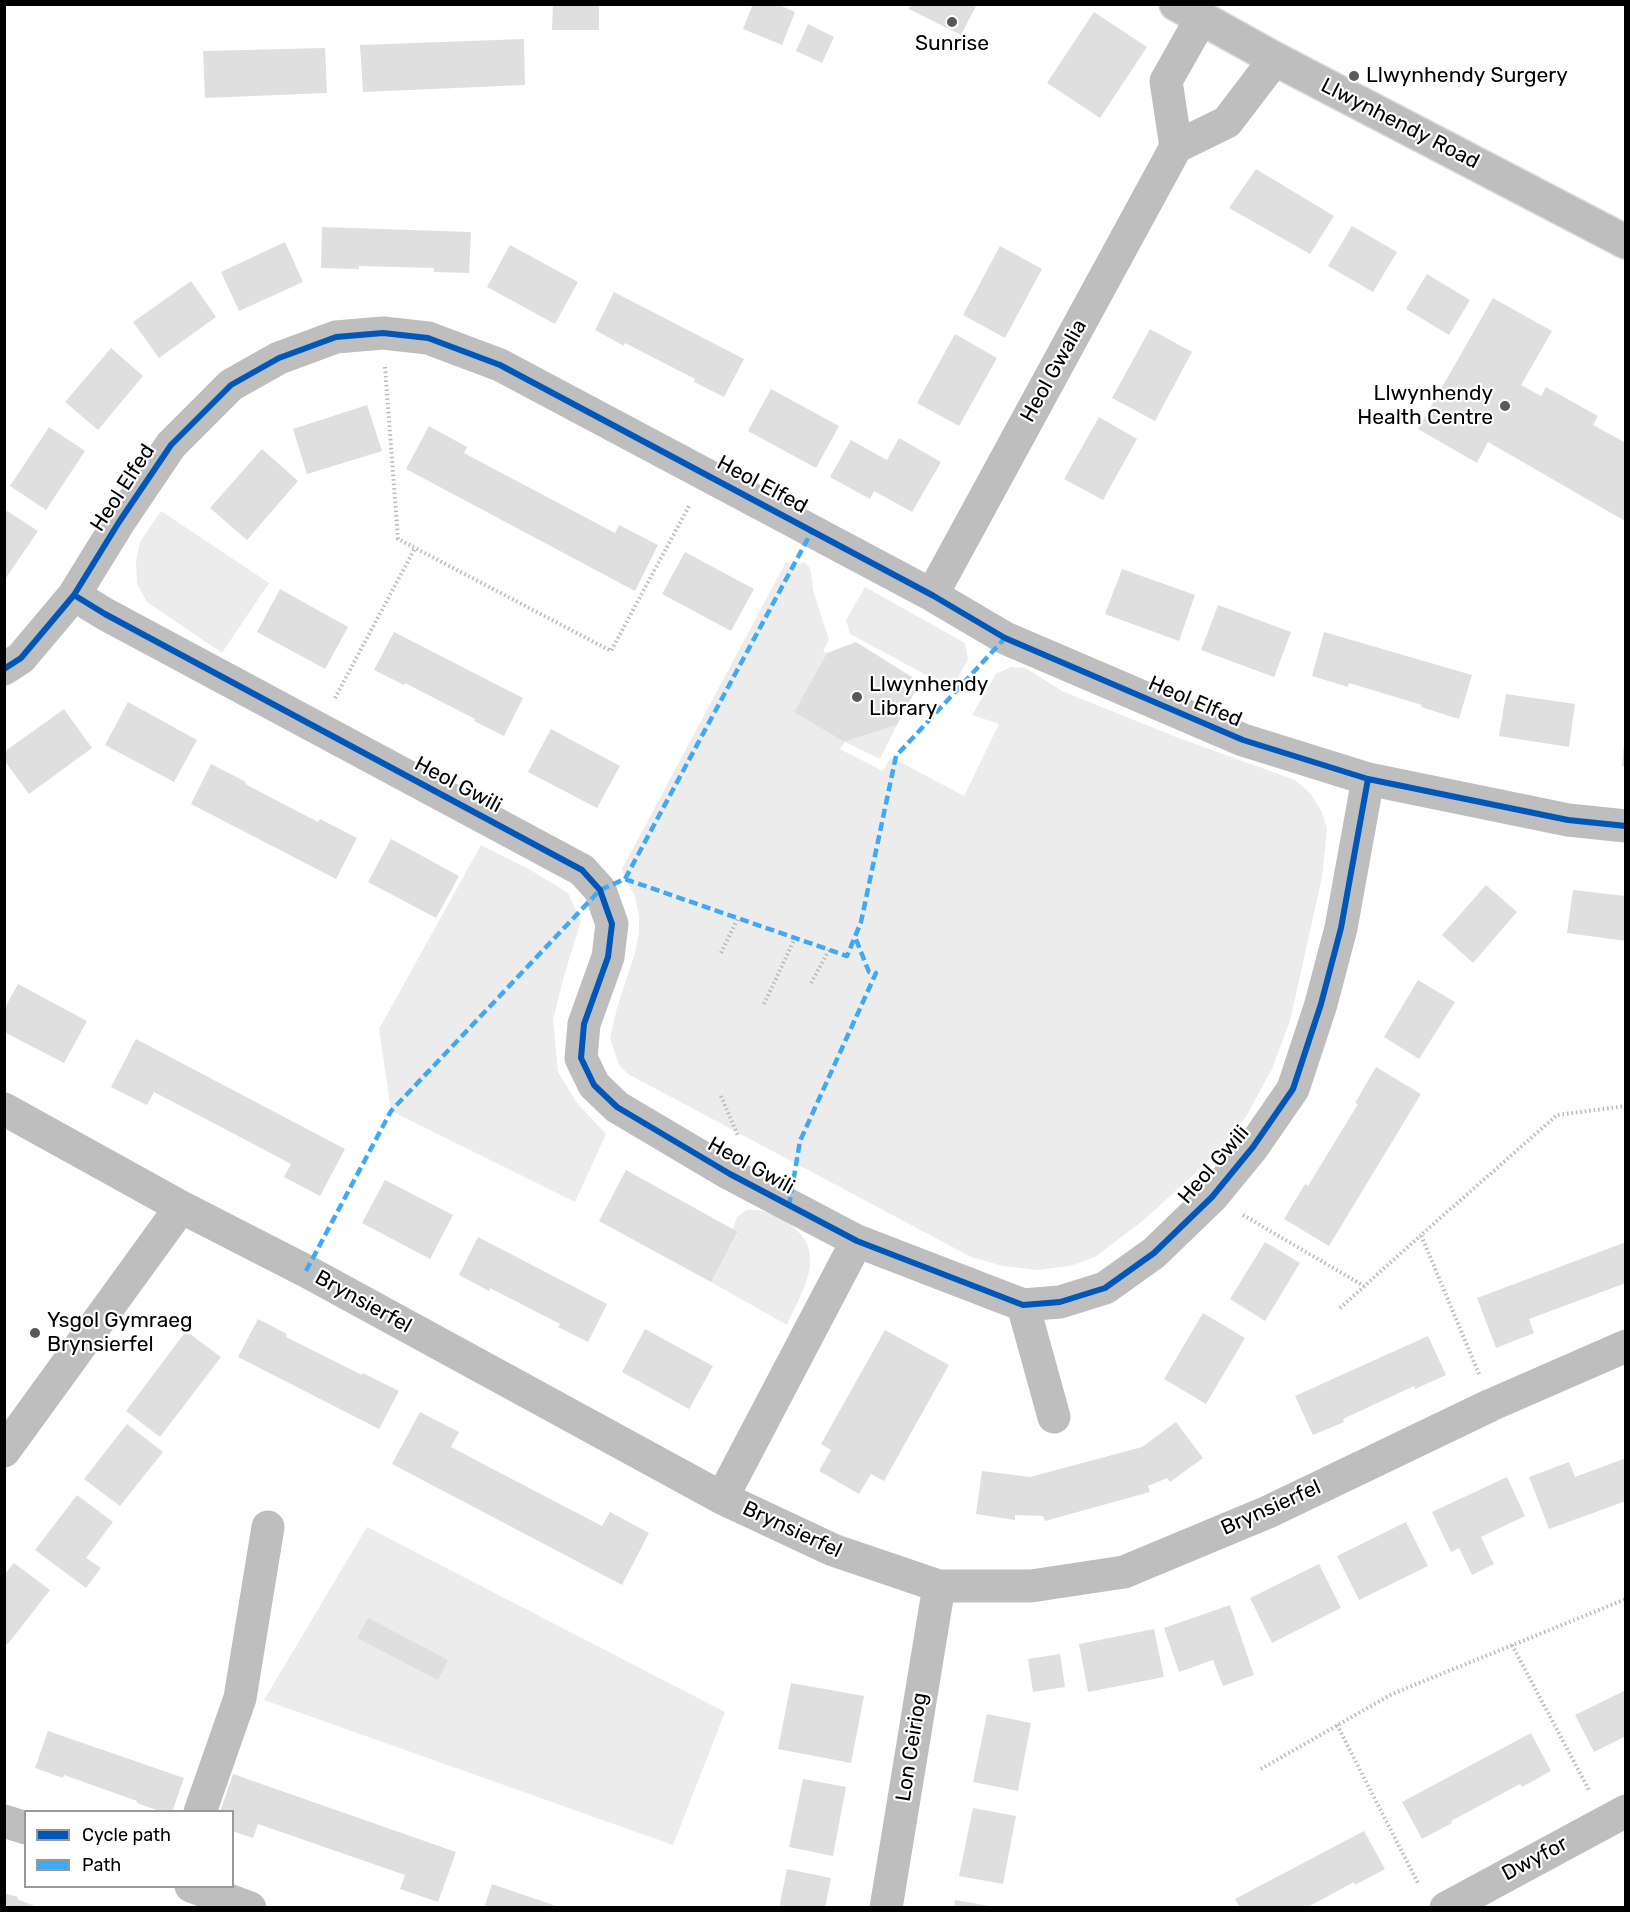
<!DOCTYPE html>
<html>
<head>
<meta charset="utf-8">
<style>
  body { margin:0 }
  #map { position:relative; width:1630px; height:1912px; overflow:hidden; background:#fff; font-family:Rubik,sans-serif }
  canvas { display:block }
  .frame { position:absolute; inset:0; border:6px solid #000; pointer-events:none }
  .legend { position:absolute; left:24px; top:1810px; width:210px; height:78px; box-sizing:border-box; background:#fff; border:2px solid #999; margin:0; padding:8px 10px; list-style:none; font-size:18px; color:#000 }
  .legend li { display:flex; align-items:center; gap:12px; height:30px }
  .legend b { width:30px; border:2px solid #999 }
</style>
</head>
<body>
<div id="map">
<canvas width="1630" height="1912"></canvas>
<div class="frame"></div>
<ul class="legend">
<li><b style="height:8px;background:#0057b8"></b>Cycle path</li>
<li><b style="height:8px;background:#3fa9f5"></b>Path</li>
</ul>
</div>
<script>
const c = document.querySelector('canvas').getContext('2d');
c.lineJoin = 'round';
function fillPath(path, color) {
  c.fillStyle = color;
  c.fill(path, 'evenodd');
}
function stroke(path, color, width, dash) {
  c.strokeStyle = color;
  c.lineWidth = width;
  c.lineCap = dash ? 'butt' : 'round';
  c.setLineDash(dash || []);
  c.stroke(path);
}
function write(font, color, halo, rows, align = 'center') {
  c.font = font + ' Rubik,sans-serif';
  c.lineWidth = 4.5;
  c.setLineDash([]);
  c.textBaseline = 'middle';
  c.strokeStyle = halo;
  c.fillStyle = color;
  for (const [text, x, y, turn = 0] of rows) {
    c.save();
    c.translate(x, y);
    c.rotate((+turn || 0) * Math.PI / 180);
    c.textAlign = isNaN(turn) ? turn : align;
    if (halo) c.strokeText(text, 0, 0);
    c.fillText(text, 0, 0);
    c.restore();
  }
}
fillPath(new Path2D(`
  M161 511 269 583 222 653 147 602 137 584 136 561 140 542Z
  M786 562 797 565 804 562 809 567 811 572 813 590 829 640 823 651 827 653 794 712 844 742 897 725 880 759 845 742 840 749 883 771 891 757 964 796 999 724 972 715 996 674 1011 667 1026 668 1062 691 1176 737 1295 780 1311 794 1322 812 1327 829 1322 877 1290 1021 1272 1069 1246 1117 1205 1164 1144 1220 1095 1257 1070 1266 1038 1270 1003 1266 971 1257 628 1074 619 1065 610 1038 617 1008 635 953 639 933V916L635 896 625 879 622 869Z
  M865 587 965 643 968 659 952 689 850 634 846 620Z
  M481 845 529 869 568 893 581 921 564 976 553 1020 558 1072 577 1103 606 1134 575 1202 391 1111 379 1029Z
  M746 1210C765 1209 774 1214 789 1224 830 1252 802 1291 787 1325L711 1282 738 1233 733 1229 737 1217Z
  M367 1527 725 1712 673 1845 264 1700Z`), '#ececec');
fillPath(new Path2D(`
  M553 4H599V30H552Z
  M753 4H777L795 12 782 45 743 29Z
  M911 4H977L961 35 909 9Z
  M1094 12 1147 47 1100 118 1047 83Z
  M808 24 834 37 822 63 796 51Z
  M524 39 525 85 363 92 360 45Z
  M325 48 327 93 205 98 203 51Z
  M1256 169 1334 216 1310 254 1229 208Z
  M1352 226 1397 252 1373 292 1328 266Z
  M322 227 471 232 469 273 434 272V268L359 266V269L321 268Z
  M285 242 303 282 239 311 221 272Z
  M510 245 578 282 555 324 487 287Z
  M1000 246 1042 269 1005 338 963 315Z
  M1427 274 1470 300 1449 335 1406 309Z
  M191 281 216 317 159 358 133 322Z
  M614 292 744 359 724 397 694 382 695 379 625 343 624 346 595 330Z
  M1493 298 1552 331 1521 385 1541 396 1546 387 1598 416 1593 425 1626 443 1625 521 1488 442 1477 463 1418 429Z
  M1150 329 1192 352 1155 421 1112 398Z
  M955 334 997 358 959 426 917 403Z
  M111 348 143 376 98 430 65 402Z
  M771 389 839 426 816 468 748 431Z
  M367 405 382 451 307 474 293 429Z
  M1099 417 1137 439 1103 500 1064 479Z
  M429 426 467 447 464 453 615 533 619 525 658 545 635 591 406 469Z
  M49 427 85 451 46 510 10 486Z
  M899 438 941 462 912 512 874 491 870 499 830 477 851 440 887 460Z
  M262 449 298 481 247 540 210 508Z
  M4 509 38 531 4 581Z
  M685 552 754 589 731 631 662 594Z
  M1122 569 1195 595 1179 641 1105 614Z
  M280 589 348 627 325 669 257 632Z
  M1218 605 1291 632 1274 677 1201 650Z
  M394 632 523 698 504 736 474 721 475 719 405 683 404 685 374 670Z
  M1324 632 1472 675 1459 719 1421 707 1422 705 1349 683 1348 687 1312 676Z
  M856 642 920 682 897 725 844 742 794 712 827 653Z
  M1506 694 1575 704 1569 747 1499 736Z
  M128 702 197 740 174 782 105 745Z
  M64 709 92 748 29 794 4 760V752Z
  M551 729 620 766 597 808 528 772Z
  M1624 744H1626V766H1622Z
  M211 764 246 782 245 784 318 822 320 819 357 838 336 879 191 804Z
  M391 839 459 876 436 918 368 882Z
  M1486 885 1517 912 1473 963 1442 935Z
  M1573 890 1626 896V941L1567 933Z
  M1418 980 1455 1002 1419 1059 1384 1037Z
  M18 984 87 1021 64 1063 4 1032V1009Z
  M136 1039 345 1149 320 1196 284 1177 291 1164 223 1128 154 1092 147 1105 111 1087Z
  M1376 1067 1421 1094 1329 1246 1284 1219 1305 1184 1308 1186 1358 1104 1355 1103Z
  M626 1170 738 1232 711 1282 599 1221Z
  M385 1180 453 1215 430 1259 362 1223Z
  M478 1237 607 1304 588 1342 558 1327 560 1324 490 1288 489 1291 459 1275Z
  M1265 1242 1300 1263 1265 1321 1230 1299Z
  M1626 1242V1283L1529 1319 1534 1333 1496 1348 1477 1298Z
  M1203 1313 1245 1338 1206 1404 1164 1379Z
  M258 1319 287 1334 286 1337 362 1375 363 1373 399 1391 379 1429 238 1357Z
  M645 1329 713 1366 689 1409 622 1372Z
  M885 1330 949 1365 884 1481 871 1474 859 1494 819 1471 831 1450 821 1444Z
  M186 1331 221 1357 160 1437 126 1411Z
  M1428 1336 1446 1375 1415 1389 1414 1386 1343 1419 1344 1422 1313 1435 1295 1396Z
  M420 1412 459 1432 451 1447 487 1466 602 1526 610 1512 649 1533 622 1585 392 1464Z
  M1176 1422 1203 1458 1170 1482 1167 1478 1148 1486 1150 1492 1045 1521 1043 1516 1015 1515V1520L976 1514 982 1471 1030 1477 1142 1447Z
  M127 1424 163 1452 120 1506 84 1479Z
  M1626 1458V1501L1549 1529 1529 1477 1569 1462 1575 1477Z
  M1507 1477 1525 1516 1481 1537 1494 1564 1472 1575 1459 1548 1451 1552 1432 1512Z
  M77 1495 113 1522 86 1558 101 1568 86 1588 35 1550Z
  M1406 1522 1428 1566 1359 1600 1337 1556Z
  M14 1563 50 1590 7 1645 4 1643V1575Z
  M1319 1564 1341 1608 1272 1643 1250 1598Z
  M1230 1605 1254 1675 1223 1686 1213 1660 1179 1672 1164 1628Z
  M368 1618 448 1660 438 1680 357 1638Z
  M1154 1629 1164 1677 1088 1692 1079 1644Z
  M1060 1654 1065 1687 1033 1692 1028 1659Z
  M791 1683 864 1696 851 1763 778 1749Z
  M1626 1690V1736L1594 1752 1575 1715Z
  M987 1714 1031 1723 1018 1791 973 1782Z
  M48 1731 184 1778 172 1812H162L137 1803V1801L64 1775 63 1778 35 1768Z
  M1531 1733 1551 1771 1522 1787 1520 1784 1451 1821 1452 1823 1422 1839 1402 1802Z
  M233 1774 456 1852 438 1902 400 1889 405 1875 258 1824 253 1838 232 1831V1812H220Z
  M803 1779 846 1787 833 1856 789 1847Z
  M973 1808 1016 1816 1003 1884 959 1876Z
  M1364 1831 1385 1869 1355 1885 1354 1882 1306 1908H1240L1235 1899Z
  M787 1869 831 1878 825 1908H779Z
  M492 1884 559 1907V1908H484Z
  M4 1893 18 1897 17 1899 40 1908H4Z
  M955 1900 990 1906V1908H954Z`), '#dfdfdf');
const major = new Path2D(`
  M1176 4 1275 59 1626 242`);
stroke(major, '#dbdbdb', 36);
stroke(new Path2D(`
  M385 367 398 539 611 651 689 506
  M335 698 415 548
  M721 953 738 918
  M811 983 829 950
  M764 1004 795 938
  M721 1096 738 1136
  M1243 1215 1364 1286
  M1340 1308 1421 1235
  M1479 1374 1421 1235 1557 1115 1626 1106
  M1512 1645 1589 1790
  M1337 1725 1419 1885
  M1261 1769 1392 1694 1626 1599`), '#b9b9b9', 4, [1.5, 3]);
stroke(new Path2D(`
  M1176 147 1166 81 1201 19
  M74 595 105 614 582 870 600 890 612 924 608 957 584 1024 581 1058 594 1085 617 1107 730 1174 857 1241 1023 1305 1060 1302 1105 1288 1154 1253 1212 1197 1253 1147 1293 1089 1321 1004 1341 928 1368 779
  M932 595 1176 147 1227 122 1275 59
  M4 669 21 658 74 595 119 522 171 445 231 385 279 358 336 337 383 333 428 338 500 365 932 595 1005 638 1243 740 1368 779 1568 820 1626 826
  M4 1109 181 1207 306 1271 722 1498 833 1550 939 1586H1031L1124 1572 1268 1512 1491 1405 1626 1346
  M1023 1305 1054 1417
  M4 1451 181 1207
  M722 1498 857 1241
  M200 1812 240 1698 268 1527
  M4 1821 26 1828
  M191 1886 250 1908
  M886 1908 939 1586
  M1446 1908 1626 1811`), '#bebebe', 33);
stroke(major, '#bebebe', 33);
stroke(new Path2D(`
  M625 879 812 531
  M789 1206 800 1141 876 973 869 972 855 937
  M306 1271 391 1111 600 890 625 879 847 956 861 922 896 756 1005 638`), '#3fa9f5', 4.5, [9, 4.5]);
stroke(new Path2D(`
  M74 595 105 614 582 870 600 890 612 924 608 957 584 1024 581 1058 594 1085 617 1107 730 1174 857 1241 1023 1305 1060 1302 1105 1288 1154 1253 1212 1197 1253 1147 1293 1089 1321 1004 1341 928 1368 779
  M4 669 21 658 74 595 119 522 171 445 231 385 279 358 336 337 383 333 428 338 500 365 932 595 1005 638 1243 740 1368 779 1568 820 1626 826`), '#0057b8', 6);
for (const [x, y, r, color] of [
  [952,22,6,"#595959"],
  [1354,76,6,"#595959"],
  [1505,406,6,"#595959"],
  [857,697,6,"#595959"],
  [35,1333,6,"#595959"]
]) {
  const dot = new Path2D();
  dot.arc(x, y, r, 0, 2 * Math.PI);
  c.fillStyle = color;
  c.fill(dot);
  stroke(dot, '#fff', 2);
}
write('21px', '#000', '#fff', [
  ["Sunrise",952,44,"center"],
  ["Llwynhendy Surgery",1366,76],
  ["Llwynhendy",1493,394,"right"],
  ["Health Centre",1493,418,"right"],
  ["Llwynhendy",869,685],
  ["Library",869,709],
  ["Ysgol Gymraeg",47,1321],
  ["Brynsierfel",47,1345]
], 'left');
write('21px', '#000', '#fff', [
  ["Llwynhendy Road",1400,124,27],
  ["Heol Gwalia",1054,371,-61],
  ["Heol Elfed",762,485,28],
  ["Heol Elfed",123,488,-57],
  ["Heol Elfed",1195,702,23],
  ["Heol Gwili",458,785,28],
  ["Heol Gwili",1214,1165,-49],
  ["Heol Gwili",751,1166,29],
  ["Brynsierfel",363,1302,29],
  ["Brynsierfel",1271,1508,-24],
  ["Brynsierfel",792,1530,25],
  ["Lon Ceiriog",912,1747,-81],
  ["Dwyfor",1535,1859,-28]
]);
</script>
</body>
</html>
